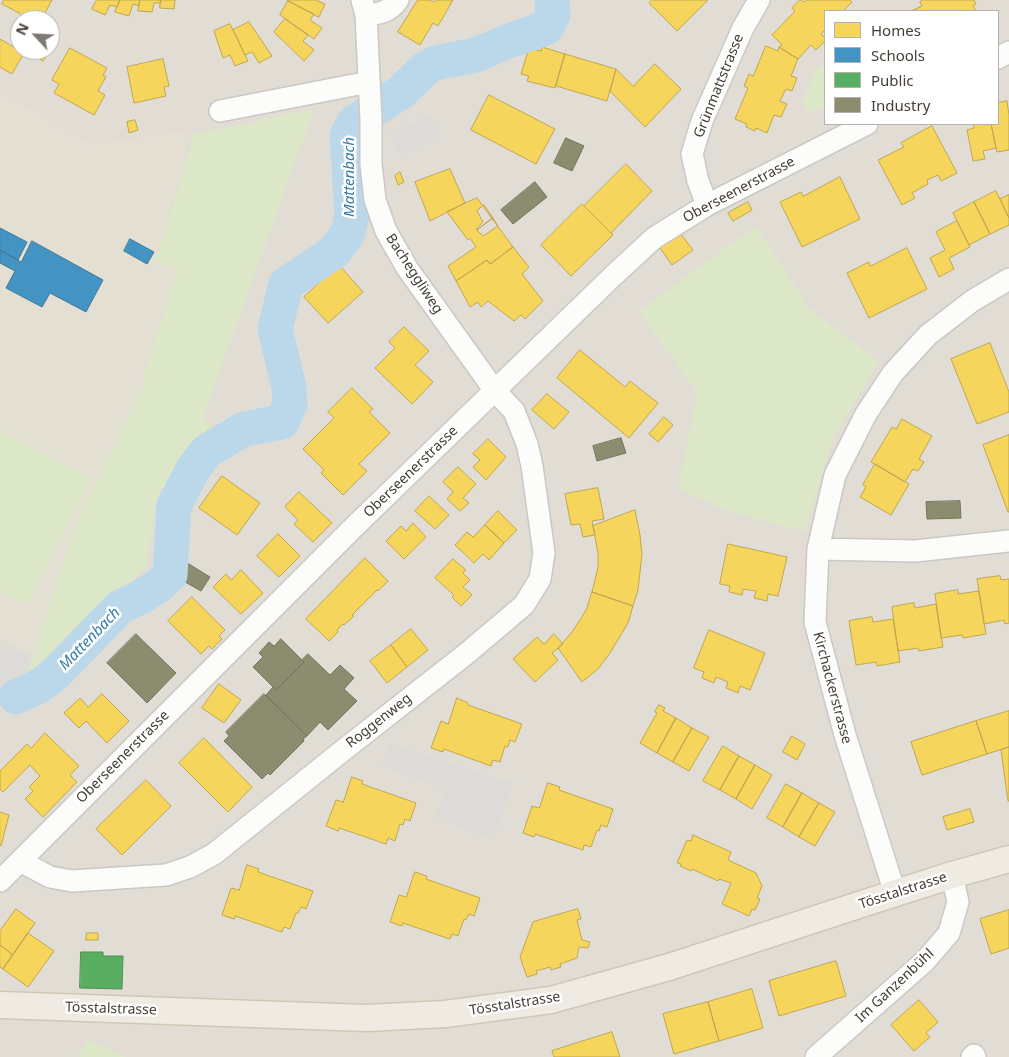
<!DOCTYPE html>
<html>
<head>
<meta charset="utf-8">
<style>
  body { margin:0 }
  #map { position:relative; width:1009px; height:1057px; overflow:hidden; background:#eeece7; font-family:"Noto Sans",sans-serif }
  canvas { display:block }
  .legend { position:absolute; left:824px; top:10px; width:175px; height:115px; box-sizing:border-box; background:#fff; border:1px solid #b4b1ae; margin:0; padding:6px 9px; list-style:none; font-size:15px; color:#433d34 }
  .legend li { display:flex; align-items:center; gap:10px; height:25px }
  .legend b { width:25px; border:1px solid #b4b1ae }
  .north { position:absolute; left:10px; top:10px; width:50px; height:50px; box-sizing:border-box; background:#fff; border:1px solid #b4b1ae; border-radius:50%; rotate:295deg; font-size:14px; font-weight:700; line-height:20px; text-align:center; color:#433d34 }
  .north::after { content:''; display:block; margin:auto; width:18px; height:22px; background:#7f7a73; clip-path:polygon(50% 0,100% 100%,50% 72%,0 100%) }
</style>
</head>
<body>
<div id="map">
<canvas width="1009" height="1057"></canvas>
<ul class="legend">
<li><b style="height:14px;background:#f6d55c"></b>Homes</li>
<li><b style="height:14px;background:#4393c3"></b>Schools</li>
<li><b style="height:14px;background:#5aae61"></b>Public</li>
<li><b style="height:14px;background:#8c8c6e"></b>Industry</li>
</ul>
<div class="north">N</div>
</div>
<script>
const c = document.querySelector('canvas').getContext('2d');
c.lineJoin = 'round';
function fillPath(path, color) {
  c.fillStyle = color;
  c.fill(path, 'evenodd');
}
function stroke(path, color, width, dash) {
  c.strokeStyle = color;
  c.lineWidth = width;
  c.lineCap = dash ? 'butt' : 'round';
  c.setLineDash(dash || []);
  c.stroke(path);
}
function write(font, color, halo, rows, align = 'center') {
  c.font = font + ' "Noto Sans",sans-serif';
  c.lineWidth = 5;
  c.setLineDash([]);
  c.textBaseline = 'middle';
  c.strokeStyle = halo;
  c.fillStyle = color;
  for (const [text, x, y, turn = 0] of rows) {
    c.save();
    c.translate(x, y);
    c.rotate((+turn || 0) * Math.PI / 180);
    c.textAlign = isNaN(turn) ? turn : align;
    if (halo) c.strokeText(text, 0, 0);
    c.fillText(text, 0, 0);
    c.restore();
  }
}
fillPath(new Path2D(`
  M0 0H1009V1057H0ZM825 11H998V124H825ZM20 20H50V50H20Z`), '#e2ddd4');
fillPath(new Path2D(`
  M0 91 92 145 193 129 155 260 177 269 143 371 145 381 78 515 34 655 0 638Z`), '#e4dfd3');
fillPath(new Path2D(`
  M825 62V107L808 112 801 104 816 71Z
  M314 109 203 418 211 425 156 497 147 565 33 680 27 675 78 517 145 382 144 373 178 269 156 260 194 134Z
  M756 226 809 308 879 362 833 438 805 531 727 511 678 488 697 393 639 311Z
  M0 431 92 478 26 605 0 591Z
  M87 1040 126 1057H79Z`), '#dce7c8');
fillPath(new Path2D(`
  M430 115 440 137 399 155 389 133Z
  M0 645 30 654 22 681 9 685 5 700 0 699Z
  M390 743 513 783 493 840 435 818 446 789 382 766Z`), '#dddbd7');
const homes = new Path2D(`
  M4 0H52L41 20H32L2 4Z
  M97 0H120L117 7 110 5 105 15 92 9Z
  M120 0H140L139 6 133 4 129 16 115 12Z
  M140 0H161V3H154L152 12 138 11Z
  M161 0H175L174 9 160 8Z
  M287 0H316L325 4 319 17Z
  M418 0H430L434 2 436 0H453L438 26 433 23 420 45 398 32Z
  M652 0H708L677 31 649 3Z
  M800 0 804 2 806 0H850L852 2 843 11H825V30L821 34 825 38V41L816 50 811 45 798 59 779 47 782 45 772 35 795 11 792 8Z
  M923 0H974L976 4 973 6 976 11H911L922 6 920 2Z
  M288 1 314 14 310 20 322 28 314 39 280 15Z
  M285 19 308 35 303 41 314 50 304 61 274 32Z
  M249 22 272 56 259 63 252 52 245 55 233 30Z
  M230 24 248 61 235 66 230 55 223 58 214 31Z
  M0 39 24 53 12 74 0 67Z
  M766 46 778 51 779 47 798 59 791 76 797 78 792 91 786 89 780 101 787 104 781 117 774 115 767 133 756 128 755 131 746 127 747 124 735 119 748 88 744 86 749 74 753 76Z
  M542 47 565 54 555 88 527 81 529 76 521 74 529 48 541 51Z
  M70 48 107 68 103 75 106 77 98 91 105 95 94 115 54 93 59 84 52 80Z
  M38 50 49 51 43 61 35 56Z
  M565 54 616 69 607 101 556 86Z
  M163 59 169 86 164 87 166 96 134 103 127 67Z
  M655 64 681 89 645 127 610 91 616 69 633 86Z
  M489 95 555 129 536 164 471 130Z
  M1007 101 1009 115V150L997 152 991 124H998V103Z
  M135 120 138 130 129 133 127 122Z
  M973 124H991L996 148 983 151 985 159 973 161 967 130 974 128Z
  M932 126 957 173 941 181 938 175 927 180 928 184 912 193 915 198 902 205 878 160 904 147 901 143Z
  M626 164 652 191 611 233 584 206Z
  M450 169 465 203 430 221 415 182Z
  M400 172 404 182 398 185 395 176Z
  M840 177 860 219 802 247 780 202 801 192 803 196Z
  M996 191 1009 218V225L990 234 974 202Z
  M1009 195V218L1000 199Z
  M477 198 513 247 490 264 487 260 456 281 448 266 476 247 470 238 468 240 447 212Z
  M748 202 752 210 733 221 728 213Z
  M974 202 990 234 969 245 953 213Z
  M582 204 613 235 571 276 541 245Z
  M484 205 493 218 477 230 476 229 483 222 477 211Z
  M493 218 498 226 483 236 477 230Z
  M957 221 970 247 949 258 954 269 939 277 930 258 945 250 936 232Z
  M680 233 693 250 672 265 660 248Z
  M513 247 529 267 522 274 543 301 525 319 521 315 514 321 488 301 481 307 478 302 470 307 456 281 487 260 490 264Z
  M907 248 927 289 869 318 847 273 869 262 870 266Z
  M339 265 363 292 328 323 304 297Z
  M404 327 429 351 415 365 433 382 412 404 375 368 395 348 389 342Z
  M990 343 1009 392V412L977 424 951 359Z
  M580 350 625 387 630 381 658 403 629 438 557 378Z
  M352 388 373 409 369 412 390 433 359 464 367 471 343 495 321 473 324 470 303 449 334 418 328 412Z
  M547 394 569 412 554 429 532 410Z
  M664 417 673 425 658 442 649 434Z
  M902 419 932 436 919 459 924 462 918 471 913 469 905 482 871 462 892 427 896 429Z
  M1009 435V512H1008L983 445Z
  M488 439 506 457 486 480 473 467 480 460 473 454Z
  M875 464 909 484 891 515 860 497 866 487 863 485Z
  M458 467 476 484 463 498 469 503 460 511 447 499 453 492 443 482Z
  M222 476 260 503 237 535 199 508Z
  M598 488 604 519 592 521 595 535 583 537 580 524 571 525 565 494Z
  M299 492 332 523 313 542 294 524 298 520 285 507Z
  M429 496 449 515 435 529 415 511Z
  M635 510 640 535 642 554 638 590 633 606 592 592 598 567V553L593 526Z
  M498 511 517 530 504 543 485 525Z
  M413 523 426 537 404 559 386 541 401 526 406 531Z
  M485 525 504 543 489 560 483 554 474 563 455 545 467 532 473 537Z
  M278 534 300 556 279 577 257 556Z
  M728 544 787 557 778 596 768 594 767 601 754 598 756 591 743 589 742 595 729 592 730 586 720 584Z
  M365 558 388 581 378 591 377 590 352 615 354 616 344 625 343 624 337 630 338 632 329 641 306 619Z
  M453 559 466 570 463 573 470 580 463 587 472 595 461 606 452 597 454 595 435 578Z
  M241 570 263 593 241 614 213 587 226 574 231 580Z
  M1000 576 1001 580 1009 579V623L1005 624 1004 620 984 624 977 579Z
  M958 590V594L979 591 986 634 963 638 962 635 941 638 935 594Z
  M592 592 633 606 628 623 610 653 598 669 582 682 558 648 572 632 582 617 587 608Z
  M192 597 225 630 219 636 222 639 212 649 209 646 201 654 168 621Z
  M914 603 915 608 936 604 943 647 919 651 918 648 898 651 892 607Z
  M872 617 873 622 893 619 900 662 877 666 876 662 856 665 849 621Z
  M411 629 428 650 407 667 391 645Z
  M709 630 765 653 750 690 740 686 738 693 726 688 728 682 716 677 714 683 702 678 704 672 694 668Z
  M554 634 563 644 552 653 558 660 535 682 513 659 537 637 544 644Z
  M391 645 407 667 387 683 370 661Z
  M219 684 241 700 224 723 202 708Z
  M102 694 129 721 107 743 86 721 79 728 64 713 80 698 88 707Z
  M457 698 468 703V705L522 724 515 742 510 740 508 747 505 746 500 762 493 760 491 766 444 749 443 752 431 748 441 721 448 724Z
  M659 705 665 708 663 711 676 718 657 753 640 743 657 713 655 712Z
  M1009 711V747L987 754 976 721Z
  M676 718 692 728 673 762 657 753Z
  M976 721 987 754 922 775 911 742Z
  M692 728 709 737 689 771 673 762Z
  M45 733 79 766 70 775 77 782 43 817 25 799 33 791 29 787 40 776 30 765 3 792 0 789V771L27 744 31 748Z
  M792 736 805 744 797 760 783 752Z
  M204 738 252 787 228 812 179 763Z
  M723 746 739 756 720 790 703 781Z
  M1009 747V801H1008L1001 750Z
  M739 756 755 765 736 799 720 790Z
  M755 765 772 775 752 809 736 799Z
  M352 777 363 781 362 784 416 803 410 821 405 819 403 825 400 824 395 841 388 838 386 844 339 828 338 831 326 826 336 800 343 802Z
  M146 780 171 806 122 855 96 829Z
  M548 783 560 787 559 790 613 809 607 827 601 825 599 831 597 830 591 847 584 845 583 850 535 834 534 837 523 833 532 806 539 808Z
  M786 784 802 793 783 827 767 818Z
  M802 793 819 803 799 837 783 827Z
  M819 803 835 812 815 846 799 837Z
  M970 809 974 822 947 830 943 817Z
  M0 812 9 815 1 846 0 845Z
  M693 835 731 852 728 860 756 873 762 886 757 898 760 899 755 910 752 909 749 916 722 904 731 883 719 879 718 881 692 869 691 871 680 866 681 864 677 863 687 840 691 841Z
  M247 865 259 869 258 872 313 891 306 909 301 907 298 913H296L290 929 284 927 282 932 235 916 234 919 222 915 231 888 239 890Z
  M415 872 427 876 426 879 480 898 474 916 469 914 466 920 464 919 458 936 452 934 450 939 403 923 402 926 390 922 399 895 406 897Z
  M16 909 35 923 13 955 0 945V931Z
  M578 909 581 919 577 920 582 940 590 942 588 948 579 947 577 958 560 964 561 967 551 970 550 967 536 971 537 974 527 977 520 957 533 922Z
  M1009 910V948L991 954 980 919Z
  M28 933 54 951 28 987 3 969Z
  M87 933H98V940H86Z
  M0 945 13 955 3 969 0 967Z
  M836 961 846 996 779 1016 769 981Z
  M752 989 763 1028 719 1041 708 1002Z
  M919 1000 938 1022 926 1033 930 1037 914 1051 891 1025Z
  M708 1002 719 1041 674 1054 663 1014Z
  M612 1032 620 1057H554L552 1051Z`);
fillPath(homes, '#f6d55c');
stroke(homes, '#c0a750', 1);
const schools = new Path2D(`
  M0 228 27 242 18 260 0 250Z
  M130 239 154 252 147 264 124 251Z
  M32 241 103 280 86 312 50 293 42 307 6 288 15 271 0 263V250L21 262Z`);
fillPath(schools, '#4393c3');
stroke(schools, '#437998', 1);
const public = new Path2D(`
  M81 952H103V956H123L122 989 80 988Z`);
fillPath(public, '#5aae61');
stroke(public, '#538c54', 1);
const industry = new Path2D(`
  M566 138 584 146 572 171 554 163Z
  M535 182 547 197 513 224 501 210Z
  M621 438 626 453 597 461 593 446Z
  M960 501 961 518 927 519 926 502Z
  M189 564 210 577 201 591 180 579Z
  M136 634 176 673 147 703 107 663Z
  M281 639 304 662 276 690 253 667 263 657 259 653 269 642 274 646Z
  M308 654 330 675 340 665 354 678 344 689 357 701 328 730 320 722 307 736 266 695 273 687 276 690 304 662 302 660Z
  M264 694 307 736 303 739 304 741 270 775 268 773 262 779 224 741 229 736 226 732Z`);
fillPath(industry, '#8c8c6e');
stroke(industry, '#76745d', 1);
stroke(new Path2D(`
  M16 697 41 685 55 674 120 607 139 598 158 586 170 575 174 506 193 469 207 451 244 429 282 422 290 404 289 388 275 329 286 284 334 252 348 233 352 215 347 136 353 123 401 92 425 69 435 63 476 55 509 41 546 28 553 15 552 0`), '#bad8ea', 35);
const minor = new Path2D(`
  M366 15C378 14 390 12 398 0
  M998 58 1009 52
  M220 111 369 82
  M707 205 698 181 692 154 702 121 743 28 759 0
  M818 549 915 551 1009 541
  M20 861 50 877 72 881 166 875 190 867 214 854 341 752 466 654 524 605 540 579 544 553 532 466 527 444 514 411 495 391 407 268 386 231 375 200 371 164V120L366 15 362 0
  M0 881 356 525 614 275 654 238 707 205 867 124
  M895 893 845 735 815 622 818 549 835 475 866 414 893 373 928 335 972 301 1009 279
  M816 1057 925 961 949 933 958 902 952 875
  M972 1057 974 1055 975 1057`);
const major = new Path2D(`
  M0 1005 367 1018 445 1014 551 1000 669 967 874 900 952 875 1009 859`);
stroke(minor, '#cac8c3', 24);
stroke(major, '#cfc7b6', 29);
stroke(minor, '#fcfcfb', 21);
stroke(major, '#efebe3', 26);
write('14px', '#433d34', '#fff', [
  ["Grünmattstrasse",719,86,-68],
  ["Oberseenerstrasse",739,190,-28],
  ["Bacheggliweg",414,274,57],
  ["Oberseenerstrasse",411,472,-44],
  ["Kirchackerstrasse",832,688,75],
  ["Roggenweg",379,721,-38],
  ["Oberseenerstrasse",123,757,-45],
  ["Tösstalstrasse",903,891,-18],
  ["Im Ganzenbühl",895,986,-43],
  ["Tösstalstrasse",515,1004,-9],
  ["Tösstalstrasse",111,1009,2]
]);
write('italic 15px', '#357ba7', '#fff', [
  ["Mattenbach",350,177,-90],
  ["Mattenbach",90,639,-46]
]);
</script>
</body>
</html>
